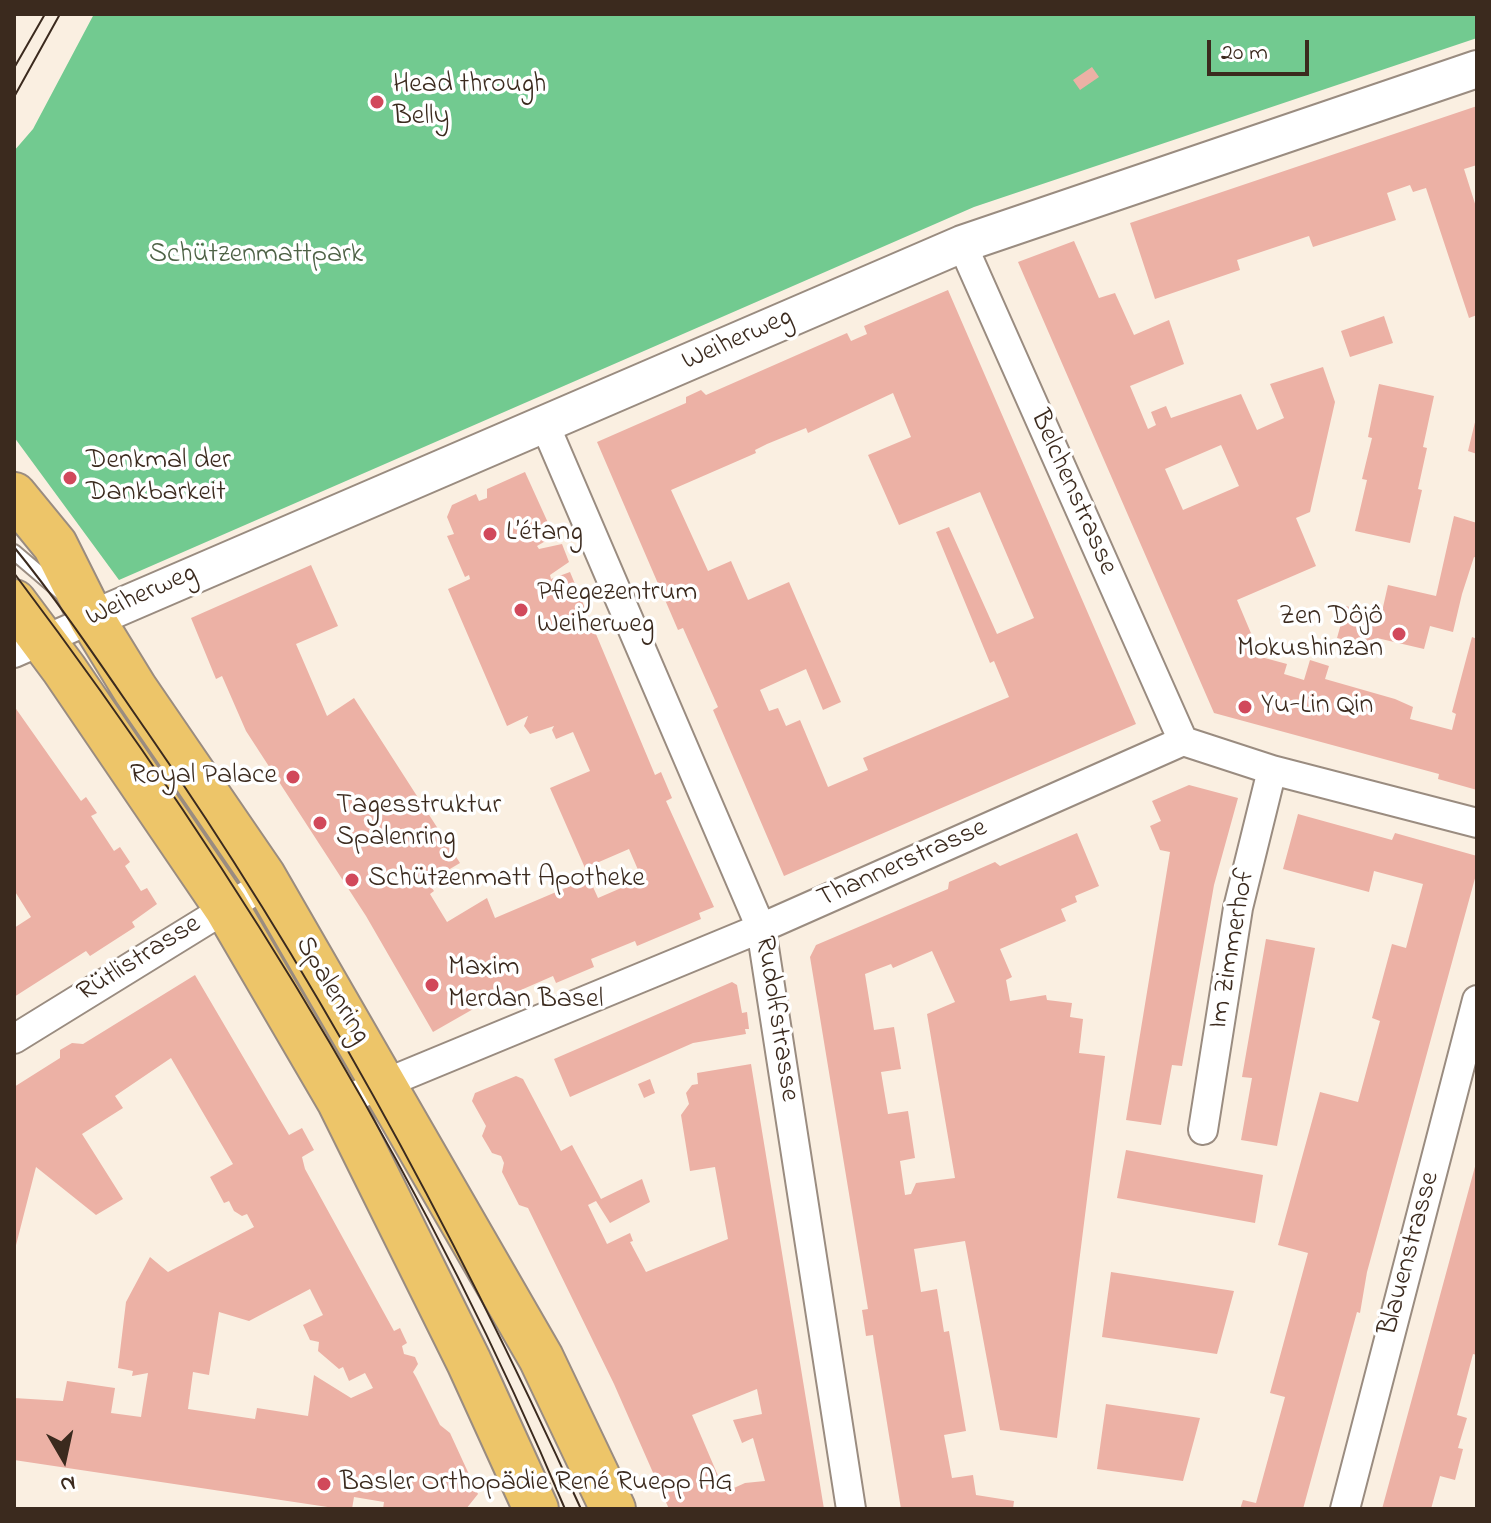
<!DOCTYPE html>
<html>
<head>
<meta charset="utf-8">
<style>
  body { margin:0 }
  #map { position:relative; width:1491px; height:1523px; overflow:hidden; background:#faefe1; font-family:"Indie Flower",sans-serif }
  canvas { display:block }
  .frame { position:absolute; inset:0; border:16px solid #3b2a1e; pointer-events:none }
  .north { position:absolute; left:24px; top:1419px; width:80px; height:80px; -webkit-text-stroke:6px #fff; paint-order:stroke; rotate:171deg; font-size:22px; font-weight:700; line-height:32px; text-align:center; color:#3b2a1e }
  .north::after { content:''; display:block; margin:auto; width:28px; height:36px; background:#3b2a1e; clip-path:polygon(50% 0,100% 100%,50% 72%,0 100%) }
  .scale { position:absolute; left:1207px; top:40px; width:102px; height:36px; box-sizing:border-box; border:4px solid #3b2a1e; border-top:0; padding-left:10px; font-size:24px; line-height:28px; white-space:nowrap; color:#3b2a1e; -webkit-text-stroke:6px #fff; paint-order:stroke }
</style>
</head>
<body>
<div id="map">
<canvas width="1491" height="1523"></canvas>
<div class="frame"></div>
<div class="north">N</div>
<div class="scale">20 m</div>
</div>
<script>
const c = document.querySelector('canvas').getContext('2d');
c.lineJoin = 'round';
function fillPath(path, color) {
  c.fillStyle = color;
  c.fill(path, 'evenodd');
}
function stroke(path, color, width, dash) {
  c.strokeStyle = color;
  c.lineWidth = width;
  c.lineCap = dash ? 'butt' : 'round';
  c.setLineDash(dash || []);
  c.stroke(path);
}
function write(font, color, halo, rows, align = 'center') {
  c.font = font + ' "Indie Flower",sans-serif';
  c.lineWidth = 7;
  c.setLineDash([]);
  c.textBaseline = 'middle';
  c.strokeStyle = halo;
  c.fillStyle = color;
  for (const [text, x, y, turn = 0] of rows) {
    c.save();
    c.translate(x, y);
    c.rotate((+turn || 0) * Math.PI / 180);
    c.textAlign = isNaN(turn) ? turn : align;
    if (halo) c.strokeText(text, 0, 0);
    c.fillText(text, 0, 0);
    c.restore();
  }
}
fillPath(new Path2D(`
  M94 14H1477V38L974 207 119 580 14 437V151L33 129Z`), '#72ca90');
fillPath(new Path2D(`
  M1092 67 1099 77 1080 90 1073 80Z
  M1477 106V165L1464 169 1477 210V315L1469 318 1426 188 1413 192 1410 185 1387 193 1396 220 1313 247 1309 236 1237 260 1240 270 1155 299 1130 223Z
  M1074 241 1099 298 1115 293 1134 335 1169 320 1184 364 1130 386 1148 429 1156 425 1151 412 1166 406 1171 418 1241 394 1257 430 1284 418 1270 384 1323 367 1335 402 1310 512 1296 518 1316 566 1237 600 1261 657 1287 664 1284 674 1304 680 1310 660 1329 666 1325 679 1395 699 1413 707 1410 719 1452 730 1456 714 1452 712 1472 637 1477 639V790L1438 779 1439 774 1214 713 1018 262ZM1221 445 1239 486 1183 510 1165 469Z
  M948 290 1136 724 784 876 713 710 718 707 683 628 678 630 597 442 686 403V397L701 390 706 395 847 333 851 341 867 334 864 326ZM893 393 911 437 868 455 899 525 980 492 1034 618 997 634 949 527 936 532 990 663 994 661 1009 697 863 758 868 770 828 787 800 720 786 726 778 708 769 711 760 690 806 669 823 710 841 702 789 582 748 600 731 561 708 571 671 490 756 453 755 450 767 444 806 428 808 433Z
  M1384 316 1393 343 1350 357 1341 331Z
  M1379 384 1434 396 1423 447 1427 448 1418 489 1422 490 1410 543 1355 531 1367 480 1362 479 1372 438 1368 437Z
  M1476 418H1477V454L1468 451Z
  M525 472 554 536 537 546 539 549 562 544 569 562 550 575 551 579 570 572 655 775 661 772 672 798 666 801 714 907 699 913 701 919 637 946 635 941 591 959 594 967 556 983 553 976 498 1000 496 996 433 1032 366 916 246 731 222 676 216 679 191 618 311 565 338 626 296 644 327 716 354 698 460 863 428 882 434 891 430 894 447 922 487 898 495 918 589 878 598 898 642 879 629 849 585 868 550 788 590 771 573 732 556 739 552 730 554 726 530 734 524 726 528 716 507 726 448 589 470 579 469 575 465 577 447 536 454 534 447 517 452 505 476 494 479 501 487 498V489Z
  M1454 516 1477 523V558L1474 557 1462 594 1453 632 1430 626 1424 649 1377 638 1375 647 1337 638 1346 606 1381 616 1388 585 1436 596Z
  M14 706 81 801 86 797 97 813 91 816 114 851 120 847 130 862 125 866 141 891 147 888 157 904 132 922 135 927 90 956 86 951 14 997V928L31 917 14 890Z
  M1189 785 1238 798 1214 885 1182 1066 1172 1065 1161 1125 1126 1120 1170 852 1160 850 1150 826 1161 821 1152 801Z
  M1298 814 1392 840 1395 833 1477 856V871L1367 1272 1360 1313 1357 1312 1303 1509H1240L1243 1500 1256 1503 1285 1397 1270 1393 1308 1253 1278 1245 1320 1092 1358 1102 1380 1021 1372 1018 1392 944 1406 948 1423 884 1374 871 1369 892 1283 869Z
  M1077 833 1099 886 1075 896 1077 902 1061 909 1066 921 1000 949 1012 977 1006 980 1010 1001 1046 995 1047 1000 1072 1003 1070 1017 1083 1019 1079 1053 1105 1056 1057 1438 1000 1430 965 1241 914 1249 921 1292 937 1289 944 1332 949 1331 966 1431 944 1435 952 1478 973 1475 976 1495 1014 1501 1013 1509H901L874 1343 873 1335 866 1336 862 1310 868 1309 810 957 816 945 948 889 949 882 995 862 1000 866ZM932 951 955 1002 927 1014 955 1178 916 1183 911 1194 905 1195 900 1161 915 1158 908 1111 888 1114 881 1072 901 1069 894 1027 874 1030 865 974 891 964 893 968Z
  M1266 939 1315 948 1277 1146 1241 1140 1252 1078 1242 1077Z
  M195 975 289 1135 302 1128 314 1150 302 1157 305 1169 394 1331 400 1328 407 1343 402 1346 404 1354 415 1357 418 1364 413 1372 416 1377 440 1425 450 1433 478 1494 466 1509H383L384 1502 354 1497 352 1509H341L14 1460V1398L63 1401 67 1381 115 1388 111 1413 141 1417 148 1373 132 1376 133 1371 118 1368 126 1302 150 1257 168 1272 254 1227 247 1214 242 1216 234 1211 229 1201 224 1203 210 1177 233 1164 171 1058 115 1096 123 1108 82 1134 123 1199 96 1215 36 1167 14 1253V1087L60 1058V1050L72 1043 83 1044ZM310 1289 323 1315 303 1325 310 1340 319 1342 318 1351 339 1369 343 1367 349 1381 365 1373 373 1388 351 1398 314 1375 308 1416 257 1408 255 1419 188 1409 193 1372 209 1375 219 1312 249 1321Z
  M732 982 737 985 742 1013 747 1012 749 1029H745L746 1034 693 1043 570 1097 554 1059Z
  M751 1064 824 1509H669L614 1384 528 1208 519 1205 502 1172 504 1163 501 1156 492 1153 482 1136 486 1126 472 1101 475 1093 516 1076 523 1079 561 1151 572 1145 601 1199 642 1179 650 1202 610 1223 596 1201 588 1205 607 1244 630 1233 633 1241 630 1242 646 1272 728 1239 715 1167 690 1171 681 1115 689 1104 686 1093 692 1085 698 1084 697 1073ZM757 1389 762 1414 733 1420 742 1443 753 1438 765 1481 745 1483 725 1492 692 1415Z
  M650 1079 655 1093 644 1098 638 1084Z
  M1126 1150 1263 1175 1255 1223 1117 1198Z
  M1476 1163 1477 1355 1473 1354 1457 1415 1467 1418 1458 1448 1463 1449 1455 1480 1440 1476 1431 1509H1382Z
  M1111 1272 1234 1291 1217 1354 1102 1337Z
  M1106 1404 1200 1418 1183 1481 1097 1469Z`), '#ecb1a5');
const service = new Path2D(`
  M14 552 61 592`);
const minor = new Path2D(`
  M962 244 1183 741
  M545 425 761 928 851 1509
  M14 653 92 619
  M14 1039 267 883
  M340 1102 761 928 1183 741 1272 770 1477 823
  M1203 1130 1238 908 1272 770
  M1345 1509 1477 1000`);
const tertiary = new Path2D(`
  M92 619 962 244 1477 69`);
const primary = new Path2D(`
  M14 495 55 545 92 619 135 689 263 876 541 1358 613 1509
  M14 602 64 669 226 907 340 1102 469 1362 536 1509`);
stroke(service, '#9a8c80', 18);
stroke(minor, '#9a8c80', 32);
stroke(tertiary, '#9a8c80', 40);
stroke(primary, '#9a8c80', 48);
stroke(service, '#fff', 14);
stroke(minor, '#fff', 28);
stroke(tertiary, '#fff', 36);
stroke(primary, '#edc569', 44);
stroke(new Path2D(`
  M14 68 45 14
  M14 97 60 14
  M14 547C62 606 105 671 148 733 318 978 458 1238 581 1509
  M14 573C232 862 425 1175 565 1509`), '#3b2a1e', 2);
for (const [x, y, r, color] of [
  [377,102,8,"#d1495b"],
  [70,478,8,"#d1495b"],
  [490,534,8,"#d1495b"],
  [521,610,8,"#d1495b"],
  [1399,634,8,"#d1495b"],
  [1245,707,8,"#d1495b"],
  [293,777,8,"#d1495b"],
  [320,823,8,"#d1495b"],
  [352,880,8,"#d1495b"],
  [432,985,8,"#d1495b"],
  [324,1484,8,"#d1495b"]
]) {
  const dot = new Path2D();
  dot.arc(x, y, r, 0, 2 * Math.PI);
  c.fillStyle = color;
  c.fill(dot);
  stroke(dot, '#fff', 3);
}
write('28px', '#3b2a1e', '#fff', [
  ["Head through",393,86],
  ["Belly",393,118],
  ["Denkmal der",86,462],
  ["Dankbarkeit",86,494],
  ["L’étang",506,534],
  ["Pflegezentrum",537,594],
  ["Weiherweg",537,626],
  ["Zen Dôjô",1383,618,"right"],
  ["Mokushinzan",1383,650,"right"],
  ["Yu-Lin Qin",1261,707],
  ["Royal Palace",277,777,"right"],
  ["Tagesstruktur",336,807],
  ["Spalenring",336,839],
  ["Schützenmatt Apotheke",368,880],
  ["Maxim",448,969],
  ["Merdan Basel",448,1001],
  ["Basler Orthopädie René Ruepp AG",340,1484]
], 'left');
write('28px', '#4e6246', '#fff', [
  ["Schützenmattpark",256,256]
]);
write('28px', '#3b2a1e', '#fff', [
  ["Weiherweg",738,341,-24],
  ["Belchenstrasse",1072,493,66],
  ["Weiherweg",142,597,-24],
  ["Thannerstrasse",903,865,-24],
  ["Im Zimmerhof",1234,949,-80],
  ["Rütlistrasse",140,960,-32],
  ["Spalenring",331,991,59],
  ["Rudolfstrasse",775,1019,81],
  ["Blauenstrasse",1411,1254,-75]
]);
</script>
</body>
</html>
